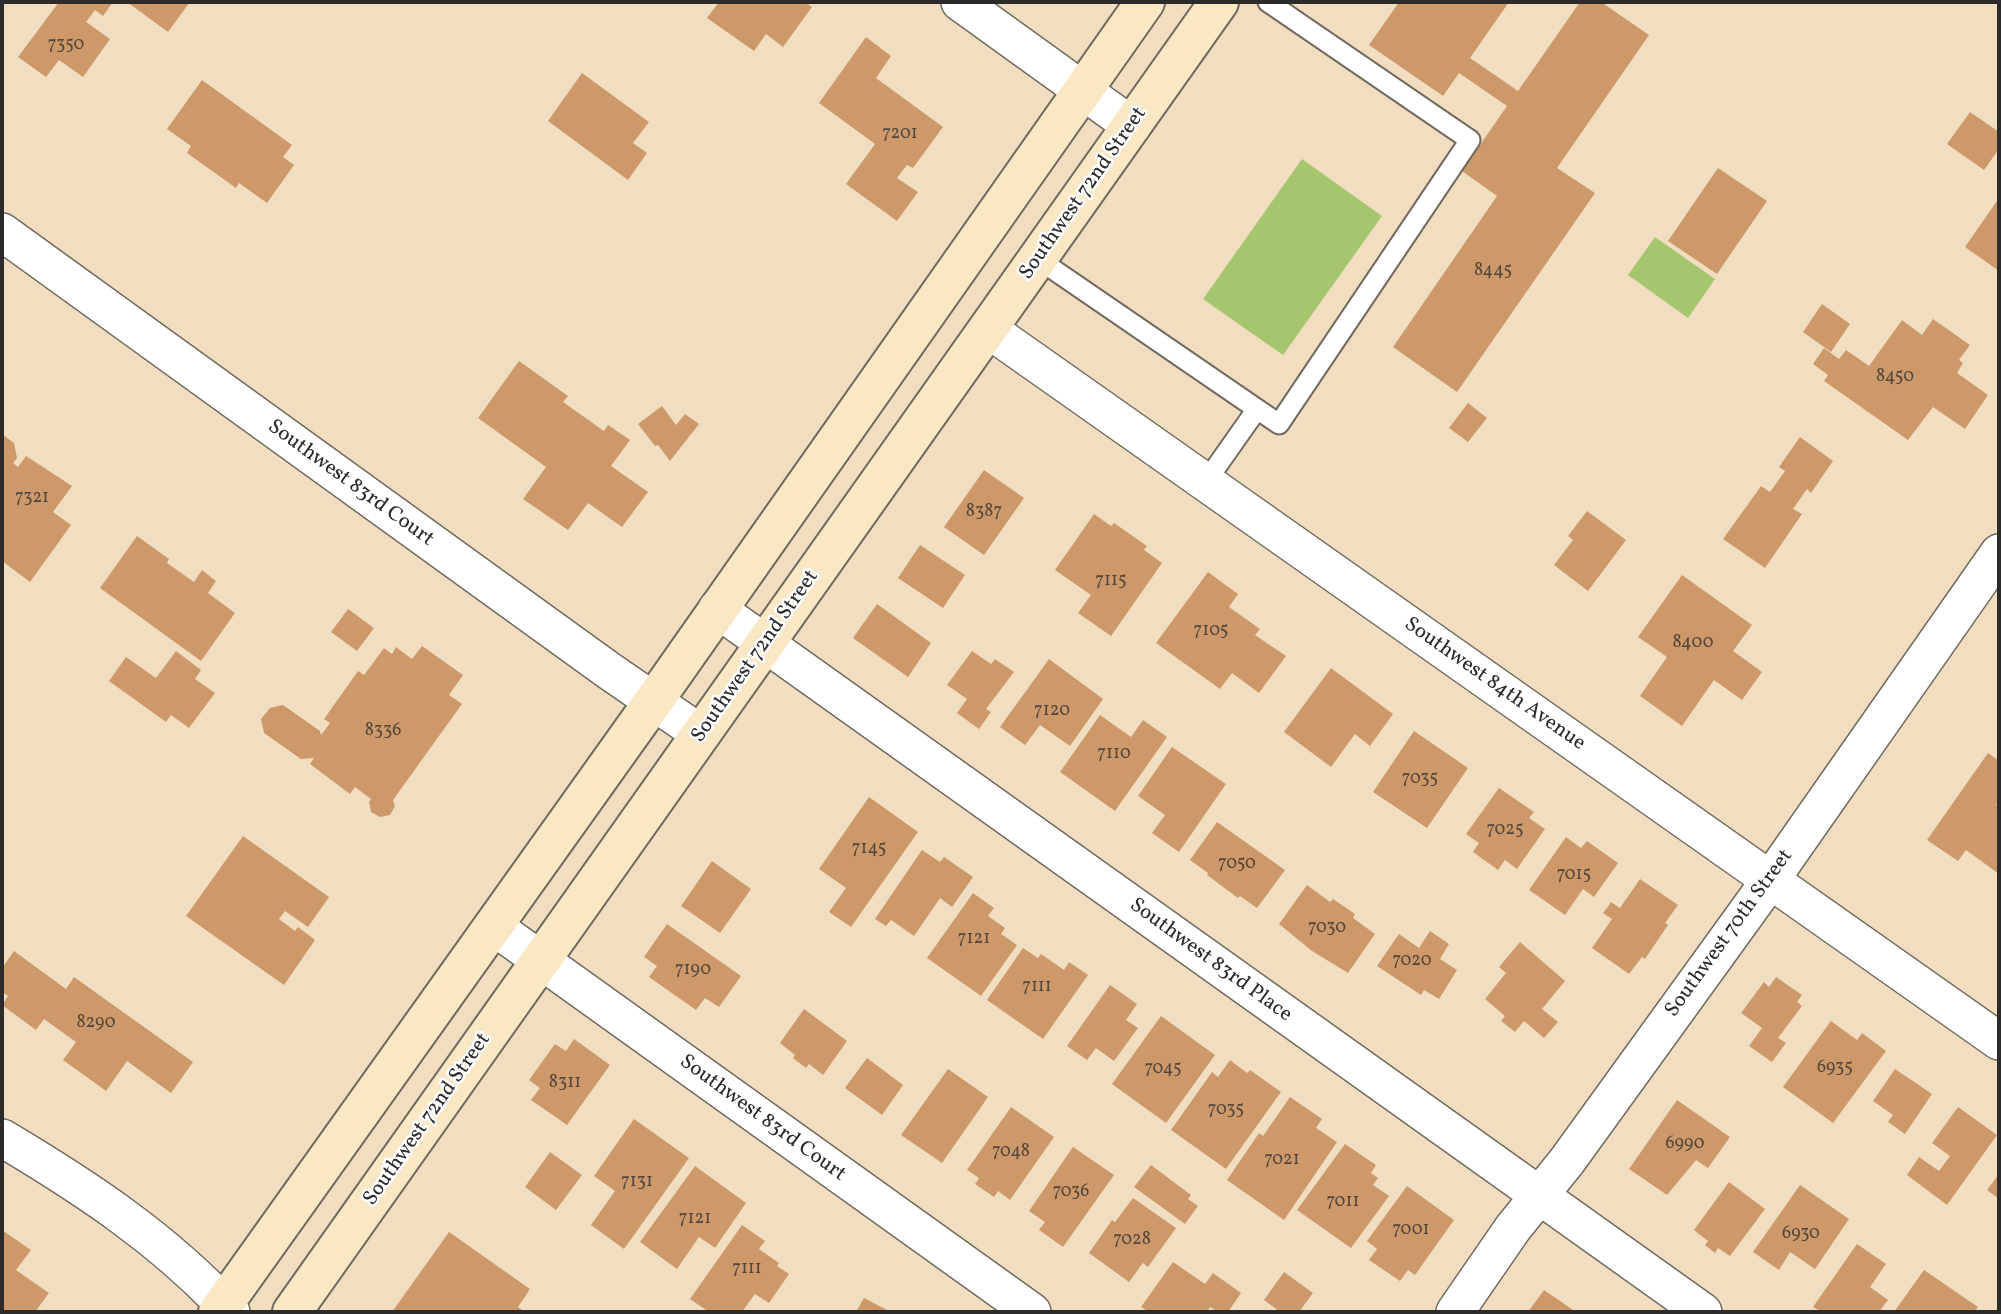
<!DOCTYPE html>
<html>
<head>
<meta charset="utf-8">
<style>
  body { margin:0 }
  #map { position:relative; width:2001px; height:1314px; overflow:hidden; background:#f1dec0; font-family:Vollkorn,serif }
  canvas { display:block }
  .frame { position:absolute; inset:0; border:4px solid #2b2b2b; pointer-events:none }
</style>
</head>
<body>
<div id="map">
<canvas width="2001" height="1314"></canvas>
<div class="frame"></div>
</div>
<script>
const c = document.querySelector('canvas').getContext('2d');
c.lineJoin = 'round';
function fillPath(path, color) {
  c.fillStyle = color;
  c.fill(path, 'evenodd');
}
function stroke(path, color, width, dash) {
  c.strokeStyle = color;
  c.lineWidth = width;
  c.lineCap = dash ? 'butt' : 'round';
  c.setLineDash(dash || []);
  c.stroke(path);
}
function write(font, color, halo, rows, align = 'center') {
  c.font = font + ' Vollkorn,serif';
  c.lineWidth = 5;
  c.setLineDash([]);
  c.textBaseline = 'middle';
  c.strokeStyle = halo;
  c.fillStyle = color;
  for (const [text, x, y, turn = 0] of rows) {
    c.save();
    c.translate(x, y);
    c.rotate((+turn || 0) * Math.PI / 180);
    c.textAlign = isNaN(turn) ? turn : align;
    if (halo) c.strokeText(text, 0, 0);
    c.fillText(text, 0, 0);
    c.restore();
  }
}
fillPath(new Path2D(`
  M1302 159 1382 216 1283 355 1203 299Z
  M1655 237 1715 279 1688 318 1628 275Z`), '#a5c66f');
fillPath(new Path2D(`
  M59 2H113L103 16 95 10 86 22 110 39 83 77 59 60 46 77 18 57Z
  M127 2H190L168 32Z
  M719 2H805L812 7 783 47 766 34 754 51 707 18Z
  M1399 2H1509L1470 58 1518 91 1580 2H1601L1649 35 1557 168 1595 193 1457 392 1393 347 1497 196 1462 171 1507 106 1459 73 1443 96 1369 45Z
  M866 37 891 56 876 78 943 127 913 168 907 165 897 178 918 192 897 221 846 184 875 144 819 103Z
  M582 73 649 122 633 143 647 153 628 180 548 121Z
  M202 80 292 145 283 157 294 165 267 203 239 183 236 188 187 153 191 146 167 129Z
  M1970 112 1999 132V149L1984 170 1947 144Z
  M1718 168 1767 201 1717 274 1668 241Z
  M1999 198V271L1965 247Z
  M1822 304 1850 324 1831 352 1803 332Z
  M1933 319 1970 345 1959 360 1963 363 1957 373 1988 395 1965 429 1933 407 1908 440 1824 381 1828 375 1813 364 1824 348 1839 359 1846 350 1869 366 1902 320 1922 335Z
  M519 361 568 396 563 402 604 431 608 425 630 440 611 466 648 492 622 527 588 503 568 530 523 499 546 467 478 418Z
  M1468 403 1487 418 1468 442 1449 428Z
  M662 406 676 425 685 414 699 424 670 461 658 445 655 446 638 424Z
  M2 434 14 443 17 458 13 463 18 467 26 456 72 486 53 512 71 525 30 582 2 561Z
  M1800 437 1833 461 1811 493 1807 489 1793 509 1802 514 1765 568 1723 539 1761 486 1770 492 1785 471 1779 467Z
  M984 470 1024 498 984 555 944 527Z
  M1587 511 1626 540 1588 591 1554 565 1573 540 1568 536Z
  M1094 514 1111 526 1114 523 1147 546 1144 550 1162 563 1111 636 1078 613 1091 595 1055 570Z
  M137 536 169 559 167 563 194 582 202 570 216 581 208 593 235 613 201 661 100 588Z
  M920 545 965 575 943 608 898 578Z
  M1208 572 1238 594 1229 607 1260 629 1255 635 1286 656 1259 693 1232 673 1220 689 1156 643Z
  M1682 575 1752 625 1733 651 1762 672 1742 700 1714 680 1682 726 1640 696 1667 657 1638 637Z
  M877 604 931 643 908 677 853 638Z
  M348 609 374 628 357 651 331 632Z
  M422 646 463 675 449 695 462 704 393 800 395 806 390 815 380 817 371 812 369 802 371 799 355 787 350 794 310 764 314 758 301 759 264 733 261 719 270 708 283 705 320 731 321 735 330 723 324 719 358 671 364 675 384 648 392 654 396 647 412 659Z
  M176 651 201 670 195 679 215 693 189 728 171 715 166 722 109 681 126 657 156 678Z
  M972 651 991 664 995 659 1014 672 986 709 991 712 979 729 957 713 967 699 947 685Z
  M1049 659 1103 699 1070 746 1040 725 1025 745 1000 727Z
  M1331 668 1393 714 1370 746 1355 734 1331 767 1284 732Z
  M1100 715 1131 737 1143 720 1167 737 1115 811 1060 772Z
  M1414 731 1468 768 1427 828 1373 792Z
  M1172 747 1226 784 1179 852 1152 833 1165 815 1138 796Z
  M1988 753 1999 761V800L1996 805 1999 808V874L1966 850 1958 861 1927 840Z
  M1499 788 1534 812 1529 818 1545 829 1517 869 1505 860 1498 870 1473 852 1479 843 1466 834Z
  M869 797 918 832 851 927 829 912 846 888 819 869Z
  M1217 822 1285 870 1257 908 1240 896 1238 898 1207 875 1208 873 1190 860Z
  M243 836 329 897 308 927 285 911 279 919 295 931 298 927 315 940 284 985 186 916Z
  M1566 837 1581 848 1587 841 1618 863 1594 897 1583 889 1565 915 1529 890Z
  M922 850 940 862 944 857 973 877 952 907 940 898 914 936 891 920 886 926 875 919Z
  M712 861 751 889 720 933 681 906Z
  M1640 879 1678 905 1665 923 1668 925 1645 959 1642 957 1629 974 1592 948 1612 919 1603 913 1607 908 1611 902 1620 908Z
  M1307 885 1330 902 1333 899 1355 914 1353 918 1375 934 1348 973 1312 951 1279 924Z
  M973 893 994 908 988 916 1005 928 1001 934 1017 945 981 996 927 958Z
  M667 924 741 976 719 1007 705 998 696 1010 649 977 657 966 644 957Z
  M1430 931 1449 944 1440 959 1457 970 1439 999 1424 990 1421 995 1377 966 1399 934 1419 948Z
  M1520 942 1565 981 1542 1009 1558 1022 1544 1038 1524 1021 1515 1032 1501 1021 1505 1016 1485 999 1506 973 1499 967Z
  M1023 948 1038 958 1041 954 1064 970 1069 962 1088 975 1043 1039 987 1000Z
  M14 951 66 989 74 977 193 1062 171 1093 127 1061 106 1091 63 1060 76 1042 44 1019 36 1030 2 1005 8 996 2 992V968Z
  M1776 977 1802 995 1797 1002 1802 1006 1778 1038 1786 1043 1772 1062 1749 1046 1762 1028 1741 1013 1764 982 1769 987Z
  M1110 985 1137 1004 1126 1020 1138 1028 1114 1061 1096 1048 1087 1060 1067 1046Z
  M804 1009 847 1041 823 1075 809 1064 806 1068 793 1058 795 1055 780 1043Z
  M1161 1016 1215 1055 1166 1123 1112 1084Z
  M1831 1021 1857 1040 1862 1033 1886 1051 1833 1123 1783 1087Z
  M574 1039 610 1065 567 1125 531 1100 540 1088 529 1080 555 1044 566 1051Z
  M867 1058 903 1085 882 1115 845 1088Z
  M1230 1060 1247 1073 1250 1070 1281 1092 1226 1169 1171 1130 1212 1072 1218 1077Z
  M948 1069 988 1097 942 1163 901 1135Z
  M1895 1069 1932 1094 1905 1134 1888 1122 1893 1115 1873 1101Z
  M1290 1097 1322 1119 1316 1128 1337 1142 1284 1220 1227 1180 1259 1133 1263 1136Z
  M1677 1100 1730 1137 1708 1168 1696 1160 1667 1195 1629 1169Z
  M1011 1107 1054 1137 1010 1200 998 1191 994 1197 975 1184 979 1178 967 1170Z
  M1958 1107 1997 1135 1947 1205 1907 1175 1919 1157 1939 1171 1950 1156 1932 1143Z
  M634 1119 689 1158 624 1249 591 1225 615 1191 594 1176Z
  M1345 1144 1376 1165 1371 1173 1378 1178 1373 1185 1389 1196 1351 1248 1297 1210Z
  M1073 1147 1114 1175 1063 1247 1039 1230 1045 1222 1029 1211Z
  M550 1152 582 1175 556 1210 525 1187Z
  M1151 1165 1191 1195 1188 1199 1198 1206 1185 1224 1134 1187Z
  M695 1166 746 1203 715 1248 699 1237 677 1269 640 1242Z
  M1999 1174V1199L1987 1190Z
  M1729 1182 1765 1209 1730 1256 1718 1248 1715 1253 1705 1245 1708 1241 1694 1230Z
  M1800 1185 1849 1219 1815 1269 1790 1252 1779 1270 1753 1252Z
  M1407 1186 1454 1220 1415 1275 1408 1270 1400 1281 1369 1260 1377 1249 1367 1241Z
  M1133 1198 1176 1228 1148 1267 1143 1263 1129 1282 1089 1253 1112 1220 1115 1222Z
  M742 1225 765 1241 759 1249 779 1263 777 1266 789 1274 769 1303 755 1294 742 1312H709L690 1299Z
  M2 1230 31 1250 16 1270 49 1293 35 1312H2Z
  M449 1232 530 1289 518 1307 525 1312H392Z
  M1857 1244 1886 1264 1870 1287 1888 1300 1879 1312H1822L1813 1307Z
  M1173 1262 1205 1284 1213 1273 1241 1293 1228 1312H1218L1210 1307 1207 1312H1149L1141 1307Z
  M1924 1270 1978 1307 1974 1312H1894Z
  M1284 1272 1313 1293 1299 1312H1280L1264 1300Z
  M1544 1290 1563 1303 1576 1312H1528Z
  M864 1298 891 1312H856Z`), '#cd996a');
const lane = new Path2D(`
  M1038 259 1257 409
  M1205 483 1257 409 1279 424 1470 140 1268 2`);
const street = new Path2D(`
  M960 2 1132 126
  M2 232 608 670 701 734
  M988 329 1999 1041
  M717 609 1703 1312
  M493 926 1032 1312
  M2 1138C86 1188 165 1240 231 1312
  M1455 1312 1513 1228 1567 1161 1771 879 1999 553`);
const secondary = new Path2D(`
  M218 1312 653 702 1145 2
  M292 1312 1219 2`);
stroke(lane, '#706a5f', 23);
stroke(street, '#706a5f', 40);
stroke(secondary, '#706a5f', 42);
stroke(lane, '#fff', 19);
stroke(street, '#fff', 37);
stroke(secondary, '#fae7c3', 38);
write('18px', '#54463b', null, [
  ["7350",66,46],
  ["7201",900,135],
  ["8445",1493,272],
  ["8450",1895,378],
  ["7321",32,499],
  ["8387",984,513],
  ["7115",1111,582],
  ["7105",1211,632],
  ["8400",1693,644],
  ["7120",1052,712],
  ["8336",383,732],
  ["7110",1114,755],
  ["7035",1420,780],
  ["7025",1505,831],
  ["7145",869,850],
  ["7050",1237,865],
  ["7015",1574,876],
  ["7030",1327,929],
  ["7121",974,940],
  ["7020",1412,962],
  ["7190",693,971],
  ["7111",1037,988],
  ["8290",96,1024],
  ["6935",1835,1069],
  ["7045",1163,1070],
  ["8311",565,1084],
  ["7035",1226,1111],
  ["6990",1685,1145],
  ["7048",1011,1153],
  ["7021",1282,1161],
  ["7131",637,1183],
  ["7036",1071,1193],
  ["7011",1343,1203],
  ["7121",695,1220],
  ["7001",1411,1231],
  ["6930",1801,1235],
  ["7028",1132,1241],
  ["7111",747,1270]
]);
write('21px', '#2b2b2b', '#fff', [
  ["Southwest 72nd Street",1084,194,-55],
  ["Southwest 83rd Court",350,484,36],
  ["Southwest 72nd Street",756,657,-55],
  ["Southwest 84th Avenue",1494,685,35],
  ["Southwest 70th Street",1730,934,-54],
  ["Southwest 83rd Place",1210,961,36],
  ["Southwest 83rd Court",762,1119,36],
  ["Southwest 72nd Street",428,1120,-55]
]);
</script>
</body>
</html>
